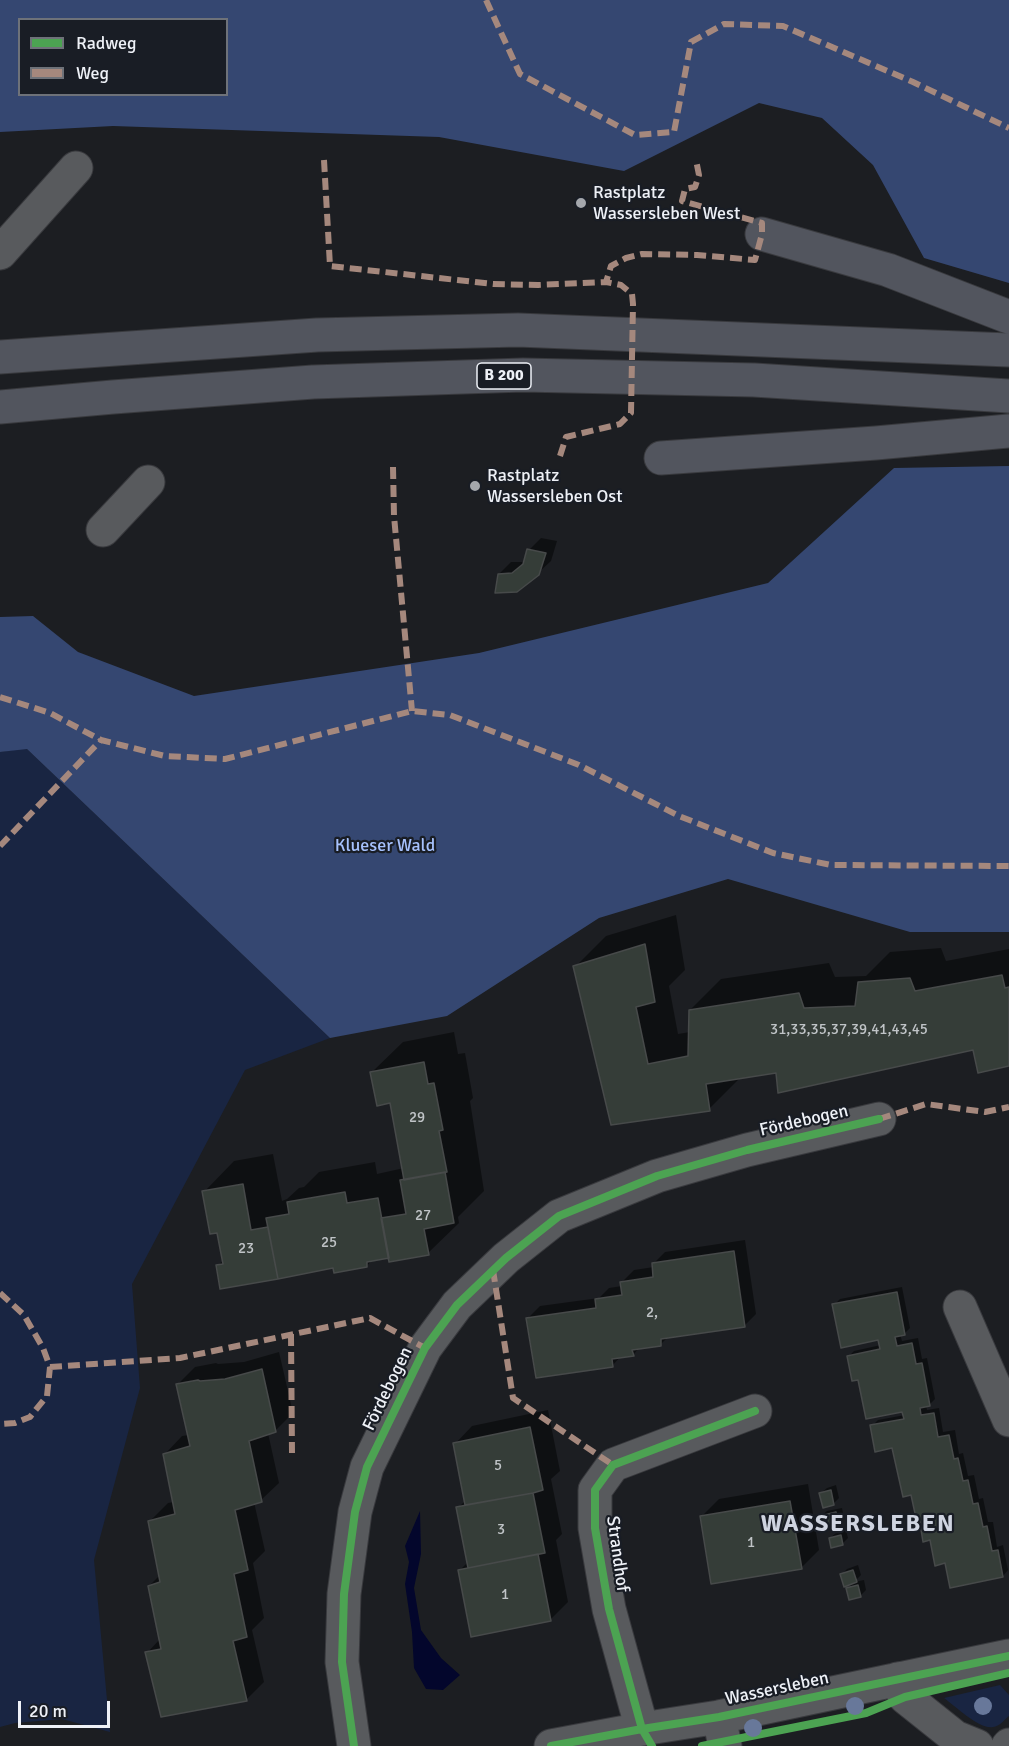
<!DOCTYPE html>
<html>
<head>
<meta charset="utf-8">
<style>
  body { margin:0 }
  #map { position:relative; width:1009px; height:1746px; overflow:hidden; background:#1c1e22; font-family:Signika,sans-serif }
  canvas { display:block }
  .legend { position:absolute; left:18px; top:18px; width:210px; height:78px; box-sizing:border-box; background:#191d25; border:2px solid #6e7279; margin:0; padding:8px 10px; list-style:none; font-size:18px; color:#eef1f7 }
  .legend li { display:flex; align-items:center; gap:12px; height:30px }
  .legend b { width:30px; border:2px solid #6e7279 }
  .scale { position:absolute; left:18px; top:1701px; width:92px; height:27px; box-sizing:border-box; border:3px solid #eef1f7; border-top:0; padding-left:8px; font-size:18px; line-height:21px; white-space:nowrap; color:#eef1f7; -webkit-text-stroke:4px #191d25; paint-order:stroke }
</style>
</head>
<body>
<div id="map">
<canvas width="1009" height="1746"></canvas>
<ul class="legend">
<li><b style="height:8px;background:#4ca352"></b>Radweg</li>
<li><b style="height:8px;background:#a5887d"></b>Weg</li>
</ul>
<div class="scale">20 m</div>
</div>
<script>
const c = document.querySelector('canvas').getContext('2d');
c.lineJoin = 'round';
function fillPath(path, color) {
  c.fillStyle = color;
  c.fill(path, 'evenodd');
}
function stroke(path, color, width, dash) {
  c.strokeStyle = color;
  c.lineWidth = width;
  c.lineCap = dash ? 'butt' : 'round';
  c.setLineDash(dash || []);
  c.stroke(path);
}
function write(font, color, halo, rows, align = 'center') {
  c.font = font + ' Signika,sans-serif';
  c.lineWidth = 4.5;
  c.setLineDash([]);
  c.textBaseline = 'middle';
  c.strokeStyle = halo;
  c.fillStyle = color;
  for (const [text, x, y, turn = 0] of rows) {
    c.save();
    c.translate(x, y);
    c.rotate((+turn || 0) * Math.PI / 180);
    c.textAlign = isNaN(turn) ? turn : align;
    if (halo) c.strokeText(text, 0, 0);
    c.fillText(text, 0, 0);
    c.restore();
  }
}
fillPath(new Path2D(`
  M26 748 330 1038 245 1070 132 1284 140 1388 94 1560 110 1732 62 1719 15 1723 0 1727V752Z
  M1000 1685 1009 1695V1716C1004 1720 1000 1726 993 1727 980 1730 955 1706 944 1698Z`), '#192542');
fillPath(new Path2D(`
  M0 0H1009V283L924 258 873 165 822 118 759 103 624 171 439 137 113 126 0 132ZM20 20H226V94H20Z
  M1009 466V932H910L728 879 599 918 447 1016 330 1038 27 749 0 752V617L33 616 78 652 194 696 479 653 768 583 894 468Z`), '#354771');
fillPath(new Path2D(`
  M420 1511 421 1554 414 1588 421 1630 441 1658 460 1675 443 1690 426 1689 414 1668 412 1632 405 1584 409 1562 405 1546Z`), '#03062c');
fillPath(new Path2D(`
  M541 538 557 541 551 561 538 573 499 574 511 562H525L529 550Z
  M676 915 685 970 669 986 678 1034 690 1032V1010L721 979 829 963 835 977 866 976 890 952 941 948 946 961 1009 949V1064L975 1048 778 1072 740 1078 709 1109 612 1124 575 967 606 936Z
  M454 1032 458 1054 465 1053 473 1098 470 1101 484 1191 458 1217 459 1223 428 1253 373 1259 367 1266H217L224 1260 218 1231 204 1192 234 1161 273 1154 282 1201 287 1199 299 1188 304 1187 319 1172 375 1162 377 1174 404 1168 392 1101 372 1072 403 1042Z
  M745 1240 756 1314 744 1326 669 1336 661 1344 640 1347 633 1355 621 1356 612 1366 528 1318 540 1306 599 1298 609 1288 622 1286V1282L634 1270 654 1267 653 1264 665 1252Z
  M902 1287 910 1328 905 1333 900 1334 902 1341 918 1338 922 1359 927 1358 935 1399 929 1405H926L927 1410 939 1408 943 1432 955 1430 959 1454 963 1453 968 1476 974 1475 979 1499 983 1498 988 1522H993L997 1547 1003 1545 1008 1570 1003 1576 946 1562 931 1539 920 1515 894 1447 872 1426 878 1420 905 1415 903 1410 859 1378 849 1356 854 1351 881 1345 879 1339 834 1305 840 1299Z
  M279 1352 293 1413 275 1431 268 1433 279 1483 261 1500 254 1502 265 1551 253 1563 264 1618 252 1630 264 1682 246 1700 147 1653 160 1639 149 1586 160 1575 150 1521 168 1503 174 1502 165 1454 182 1436 189 1435 178 1384 195 1367 216 1363 218 1364 244 1362Z
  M548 1410 560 1471 551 1479 562 1534 556 1540 568 1602 550 1620 460 1570 468 1562 458 1508 466 1500 455 1444 472 1426Z
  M808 1484 819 1550 801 1568 701 1517 719 1499Z
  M836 1485 839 1498 833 1504 821 1493 827 1488Z
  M842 1508 844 1518 838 1523 821 1516 827 1511Z
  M846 1530 848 1538 842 1544 830 1538 836 1533Z
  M858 1565 861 1575 854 1582 864 1580 866 1590 860 1596 848 1588 855 1581 841 1575 847 1569Z`), '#0007');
const building = new Path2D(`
  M527 549 546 553 539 575 517 592 495 593 498 574 512 573 523 564Z
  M645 944 655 1002 636 1007 648 1064 688 1056 689 1010 799 993 804 1008 855 1006 858 982 910 978 915 991 1002 975 1005 988 1009 987V1066L978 1073 973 1050 778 1093 776 1073 706 1084 710 1111 611 1125 573 966Z
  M424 1062 428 1084 434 1083 443 1130 439 1131 447 1172 404 1180 390 1103 377 1106 370 1072Z
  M445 1172 454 1223 424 1229 429 1255 389 1262 381 1218 406 1214 400 1180Z
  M243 1184 251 1230 268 1227 278 1279 220 1289 216 1265 223 1264 217 1233 210 1234 202 1191Z
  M345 1192 347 1203 378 1198 389 1258 367 1262V1267L334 1273 333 1268 278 1279 266 1218 289 1214 287 1202Z
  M734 1251 745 1327 661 1339V1346L632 1350 634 1356 612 1359 613 1367 536 1378 526 1318 596 1308 595 1299 622 1295 620 1282 653 1277 652 1263Z
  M897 1292 905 1335 895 1337 897 1346 912 1343 916 1364 922 1363 930 1406 920 1408 921 1415 934 1413 938 1437 949 1435 954 1459 958 1458 963 1481 968 1480 973 1504 978 1503 983 1527 987 1526 992 1551 998 1550 1003 1577 950 1588 945 1563 935 1566 930 1540 923 1542 919 1517 916 1518 911 1495 903 1497 892 1448 875 1452 870 1425 904 1419 902 1412 866 1419 858 1380 852 1381 847 1356 880 1349 878 1340 841 1348 832 1304Z
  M262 1369 276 1432 249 1441 262 1502 235 1510 248 1570 234 1574 247 1637 233 1641 247 1701 161 1717 145 1652 161 1649 148 1586 160 1582 148 1521 175 1514 163 1454 190 1446 176 1384 198 1380 200 1381 225 1379Z
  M530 1427 543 1490 533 1493 465 1505 453 1443Z
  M831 1490 834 1505 823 1508 819 1493Z
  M533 1493 545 1553 468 1568 456 1507Z
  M790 1501 802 1569 711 1584 700 1516Z
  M836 1512 839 1525 822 1528 820 1516Z
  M841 1535 843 1545 831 1548 829 1538Z
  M538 1554 551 1621 471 1637 458 1570Z
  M853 1570 857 1582 844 1587 840 1574Z
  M858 1585 861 1597 849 1600 846 1588Z`);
fillPath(building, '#353d38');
stroke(building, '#474a4a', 1.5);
const minor = new Path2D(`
  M0 253 76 168
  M103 530 148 482
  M960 1307 1009 1420
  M897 1679 905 1697 955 1737 977 1746
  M719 1717 725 1746
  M642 1729 609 1609 595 1528V1490L613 1465 755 1411
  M354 1746 342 1662 344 1594 355 1512 367 1467 425 1348 457 1305 506 1258 559 1216 657 1176 747 1150 879 1119
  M551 1746 642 1729 719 1717 1009 1656
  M1008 1746 1009 1745`);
const highway = new Path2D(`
  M762 234 888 270 1009 317
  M0 357 317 335 518 330 1009 350
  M0 407 113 397 313 382 523 375 754 380 1009 396
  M661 458 876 443 1009 431`);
stroke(minor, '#393a3e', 35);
stroke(highway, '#393a3e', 35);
stroke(minor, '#585a5d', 33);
stroke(highway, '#52555e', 33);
stroke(new Path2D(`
  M486 0 520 74 635 135 674 132 691 42 724 24 783 26 913 82 1009 128
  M324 160 330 266 493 284 538 285 606 282
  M560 456 566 437 620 424 631 413 633 304 632 294 621 285 606 282 611 266 626 258 642 254 697 255 755 260 762 234V223L682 201 685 189 695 187 699 175 696 160
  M393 467 394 516 412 711
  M0 697 50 713 101 740 165 756 225 759 412 711 450 715 579 765 679 816 773 853 831 865 1009 866
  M0 846 101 740
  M879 1119 926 1104 985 1112 1009 1107
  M493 1270 513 1398 613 1465
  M0 1293 24 1315 43 1348 50 1367 47 1396 30 1417 15 1423 0 1424
  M291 1334 292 1453
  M50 1367 180 1358 370 1318 425 1348`), '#a5887d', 6, [12, 6]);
stroke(new Path2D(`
  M354 1746 342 1662 344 1594 355 1512 367 1467 425 1348 457 1305 506 1258 559 1216 657 1176 747 1150 879 1119
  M551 1746 642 1729 719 1717 1009 1656
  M652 1746 642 1729 609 1609 595 1528V1490L613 1465 755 1411
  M702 1746 866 1713 905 1697 1009 1673`), '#4ca352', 8);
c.fillStyle = '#68789a';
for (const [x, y] of [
  [855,1706],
  [983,1706],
  [753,1728]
]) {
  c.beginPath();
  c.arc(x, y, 9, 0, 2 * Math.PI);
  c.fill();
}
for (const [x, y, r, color] of [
  [581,203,6,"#a4a7ac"],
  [475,486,6,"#a4a7ac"]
]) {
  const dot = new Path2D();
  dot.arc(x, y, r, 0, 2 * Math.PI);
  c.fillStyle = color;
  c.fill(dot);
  stroke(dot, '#191d25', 2);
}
write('15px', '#c0c4c7', null, [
  ["31,33,35,37,39,41,43,45",849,1030],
  ["29",417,1118],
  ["27",423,1216],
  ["25",329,1243],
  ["23",246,1249],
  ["2,",652,1313],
  ["5",498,1466],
  ["3",501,1530],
  ["1",751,1543],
  ["1",505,1595]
]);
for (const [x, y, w] of [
  [504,376,54]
]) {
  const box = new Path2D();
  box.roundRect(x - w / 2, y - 13, w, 26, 4.5);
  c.fillStyle = '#191d25';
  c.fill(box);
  stroke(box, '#eef1f7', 1.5);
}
write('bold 16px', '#eef1f7', null, [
  ["B 200",504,376]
]);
write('18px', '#eef1f7', '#191d25', [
  ["Rastplatz",593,193],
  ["Wassersleben West",593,214],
  ["Rastplatz",487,476],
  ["Wassersleben Ost",487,497]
], 'left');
write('18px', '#a6c1fd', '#191d25', [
  ["Klueser Wald",385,846]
]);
write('18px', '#eef1f7', '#191d25', [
  ["Fördebogen",804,1121,-13],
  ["Fördebogen",388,1389,-64],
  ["Strandhof",617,1554,82],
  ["Wassersleben",777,1689,-12]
]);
c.letterSpacing = '1.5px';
write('bold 24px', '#cfd4e0', '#191d25', [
  ["WASSERSLEBEN",858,1525]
]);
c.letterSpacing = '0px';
</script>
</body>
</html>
